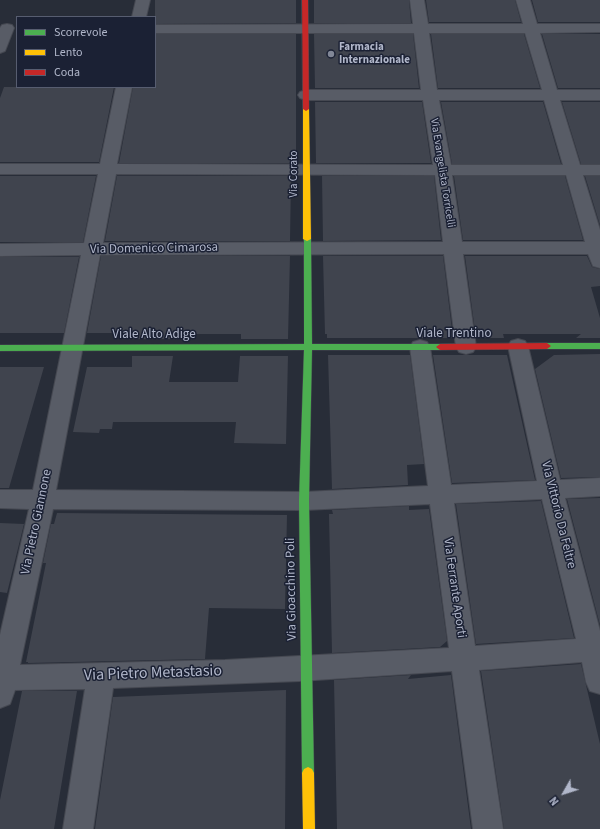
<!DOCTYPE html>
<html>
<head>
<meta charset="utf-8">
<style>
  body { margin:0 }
  #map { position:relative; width:600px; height:829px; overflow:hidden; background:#282d38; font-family:"Source Sans 3",sans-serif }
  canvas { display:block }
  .legend { position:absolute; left:16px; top:16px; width:140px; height:72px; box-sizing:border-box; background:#1b2134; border:1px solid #575d70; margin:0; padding:5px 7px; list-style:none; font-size:12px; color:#b1b7ca }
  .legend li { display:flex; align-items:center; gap:8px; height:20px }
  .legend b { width:20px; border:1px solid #575d70 }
  .north { position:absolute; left:544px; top:773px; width:40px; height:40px; -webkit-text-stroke:3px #1b2134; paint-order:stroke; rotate:231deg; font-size:11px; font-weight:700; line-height:16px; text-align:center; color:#b1b7ca }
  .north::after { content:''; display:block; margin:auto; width:14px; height:18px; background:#b1b7ca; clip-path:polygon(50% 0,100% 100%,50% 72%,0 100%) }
</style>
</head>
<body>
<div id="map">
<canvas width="600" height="829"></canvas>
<ul class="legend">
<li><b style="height:5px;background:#4caf50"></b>Scorrevole</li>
<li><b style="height:5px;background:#ffc107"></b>Lento</li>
<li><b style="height:5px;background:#c62828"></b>Coda</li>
</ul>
<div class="north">N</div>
</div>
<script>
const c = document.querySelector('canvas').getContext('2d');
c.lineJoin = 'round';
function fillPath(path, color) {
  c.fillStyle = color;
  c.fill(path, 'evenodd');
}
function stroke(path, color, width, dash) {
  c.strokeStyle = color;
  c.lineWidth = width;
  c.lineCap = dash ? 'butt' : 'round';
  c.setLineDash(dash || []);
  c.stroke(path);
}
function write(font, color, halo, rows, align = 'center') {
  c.font = font + ' "Source Sans 3",sans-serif';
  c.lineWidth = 3;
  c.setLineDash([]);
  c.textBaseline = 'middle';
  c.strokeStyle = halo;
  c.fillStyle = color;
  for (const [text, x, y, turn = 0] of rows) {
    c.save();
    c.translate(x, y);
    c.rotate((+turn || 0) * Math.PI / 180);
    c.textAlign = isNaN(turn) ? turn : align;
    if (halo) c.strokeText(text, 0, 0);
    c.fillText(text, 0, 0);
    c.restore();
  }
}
fillPath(new Path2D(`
  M155 0H296V23L155 24Z
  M314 0H409L411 23H314Z
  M426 0H515L521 22H429Z
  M532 0H600V22H538Z
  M155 34H296V163H119L133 87H155Z
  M314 34H413L419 88H315Z
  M431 34H524L540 88H438Z
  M542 34H600V88H558Z
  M4 87H114L99 162H0V98Z
  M315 102H422L431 163H316Z
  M441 102H543L561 164H452Z
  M562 102H600V164H581Z
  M0 176H96L83 242H0Z
  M117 176H291L290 241H105Z
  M322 176H434L441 240 323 241Z
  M454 176H565L583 240H463Z
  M585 176H600V225Z
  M101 256H290L288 339H241V334H176L175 339H132V333H87Z
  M323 256H443L453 338H327V334H325Z
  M465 256H587L592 267 600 269V286L591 287 600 318V338H576L581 334H503L504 338H476Z
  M0 257H79L64 333H0Z
  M600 354V477L561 478 535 369 554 355Z
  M328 355H410L424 464 407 465 408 485 332 489Z
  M433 355H507L535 480 452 483Z
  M132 356H173L169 382H238L240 356H288L286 444 234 443 236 422H113L112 429H100L99 433 73 432 87 367H132Z
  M0 367H44L9 488H0Z
  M600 498V625L567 499Z
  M541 501 574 638 476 644 456 504Z
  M409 506V510L429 509 447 641 440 647 332 653 329 514H333L332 510Z
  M57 513 287 515 285 609 209 608 205 659 28 663V662H26L46 563H43L51 524H54Z
  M0 523 24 524 7 593 0 592Z
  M581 664 600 744V829H504L481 671Z
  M411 675 408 679 451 675 471 829H337L334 680Z
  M286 690 285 829H95L113 697Z
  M22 691H77L54 829H0V800Z`), '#40444e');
const street = new Path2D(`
  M136 0H150L146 17H132Z
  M410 0H424L428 24H523L516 0H530L537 24H600V32L540 33 557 90H600V100H560L580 165H600V175H583L600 230V268L593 266 588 254H463L476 347 473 352 466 354 459 352 456 347 444 254 100 255 56 490 304 492 428 486 410 347 413 342 420 340 427 342 430 347 451 485 537 481 508 346 511 341 518 339 525 341 528 346 560 480 600 478V496L565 498 600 631V694L590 691 586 682 582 662 479 670 503 829H473L452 671 300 681 113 688 93 829H63L85 689 15 690 10 704 0 708V635L29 509 0 508V490H33L81 255 0 256V244L84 243 98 174H0V164H100L116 87H132L117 164 433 165 423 100H306L300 98 298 95 300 92 306 90H421L414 33H155V25L413 24ZM429 33H525L542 90H437ZM439 100H544L563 165H451ZM116 174 435 175 443 242 103 243ZM452 175H566L585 242H462ZM542 499 576 639 475 646 454 503ZM430 504 449 648 225 660 20 665 53 509 304 510Z
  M7 24 12 25 14 28 5 51 0 53V28L2 25Z`);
const fast = new Path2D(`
  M304 237H307L311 239 312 344H440L444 347 440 350H312L309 501 314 773 312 777 308 779 304 777 302 773 299 501 304 350 0 351V345L304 344Z
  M547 343H600V349H547L543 346Z`);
const slow = new Path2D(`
  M306 107 309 109 311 239 307 241 303 239V109Z
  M308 767 312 769 314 773 315 829H303L302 773 304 769Z`);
const jam = new Path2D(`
  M302 0H308L309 109 306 111 303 109Z
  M547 343 551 346 547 349 440 350 436 347 440 344Z`);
stroke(street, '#454851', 2);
stroke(fast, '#454851', 1);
stroke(slow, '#454851', 1);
stroke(jam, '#454851', 1);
fillPath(street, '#585c66');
fillPath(fast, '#4caf50');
fillPath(slow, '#ffc107');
fillPath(jam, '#c62828');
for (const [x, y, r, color] of [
  [331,54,4,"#818797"]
]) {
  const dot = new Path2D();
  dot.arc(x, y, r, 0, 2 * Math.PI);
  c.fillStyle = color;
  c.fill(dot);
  stroke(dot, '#1b2134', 1.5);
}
write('bold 11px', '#b1b7ca', '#1b2134', [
  ["Farmacia",339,48],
  ["Internazionale",339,61]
], 'left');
write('11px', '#b1b7ca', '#1b2134', [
  ["Via Evangelista Torricelli",442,173,81],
  ["Via Corato",295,174,-90]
]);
write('13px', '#b1b7ca', '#1b2134', [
  ["Via Domenico Cimarosa",154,249,-1],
  ["Viale Trentino",454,334],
  ["Viale Alto Adige",154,335],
  ["Via Vittorio Da Feltre",558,515,76],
  ["Via Pietro Giannone",37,522,-78],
  ["Via Ferrante Aporti",454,588,82],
  ["Via Gioacchino Poli",292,589,-91]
]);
write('16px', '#b1b7ca', '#1b2134', [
  ["Via Pietro Metastasio",153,674,-2]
]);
</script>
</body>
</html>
